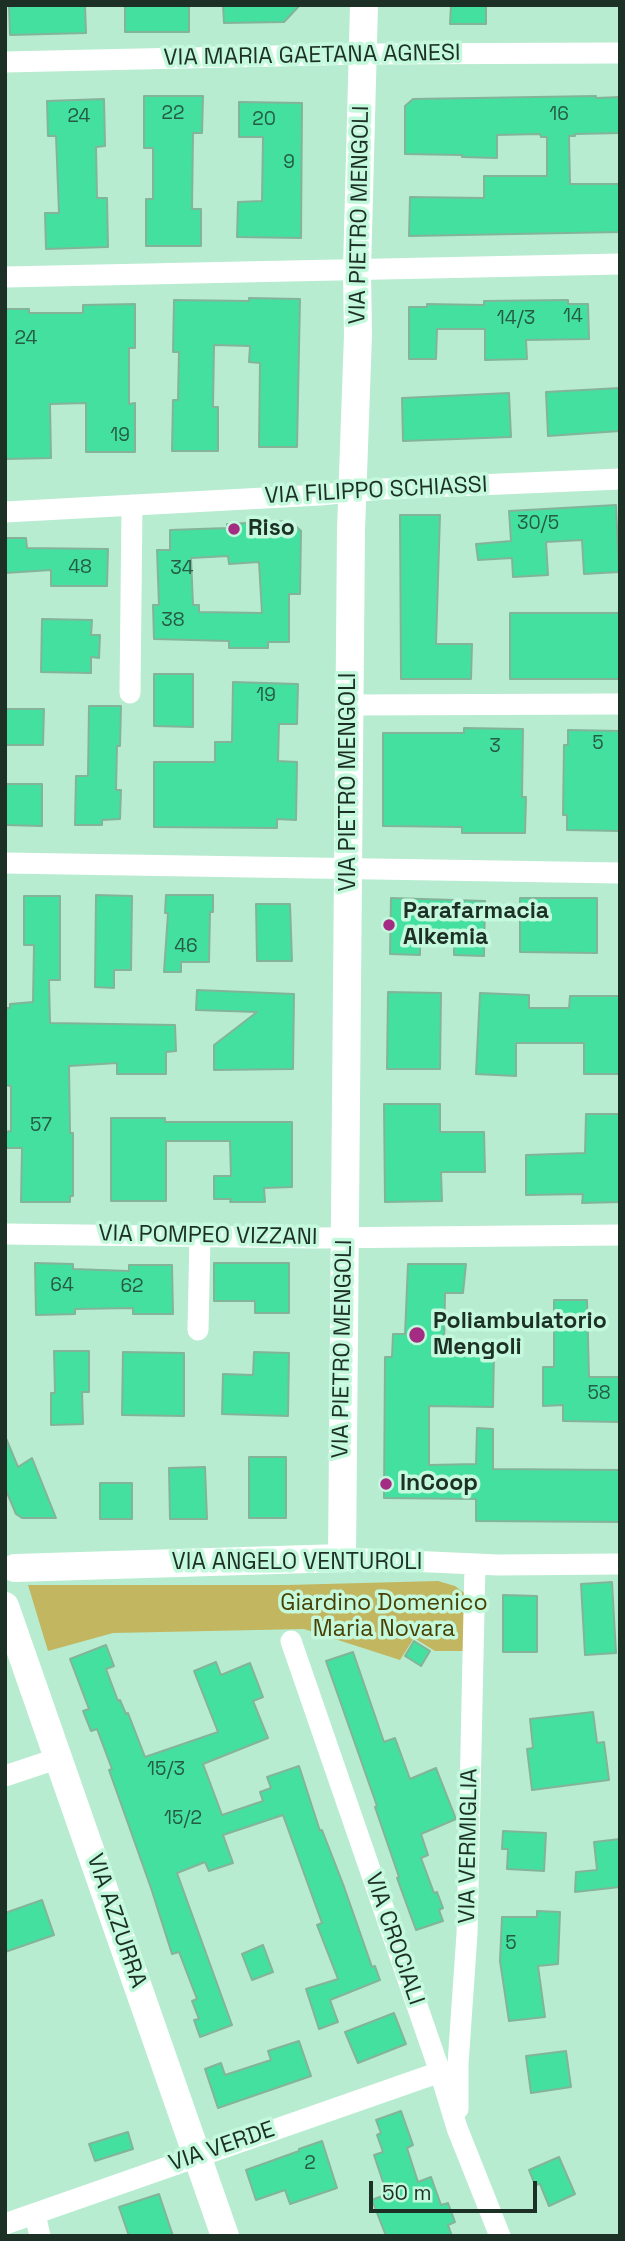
<!DOCTYPE html>
<html>
<head>
<meta charset="utf-8">
<style>
  body { margin:0 }
  #map { position:relative; width:625px; height:2241px; overflow:hidden; background:#b8ecd0; font-family:"Space Grotesk",sans-serif }
  canvas { display:block }
  .frame { position:absolute; inset:0; border:7px solid #1c3026; pointer-events:none }
  .scale { position:absolute; left:369px; top:2181px; width:168px; height:32px; box-sizing:border-box; border:4px solid #1c3026; border-top:0; padding-left:9px; font-size:21px; line-height:24px; white-space:nowrap; color:#1c3026; -webkit-text-stroke:5px #c5f9dd; paint-order:stroke }
</style>
</head>
<body>
<div id="map">
<canvas width="625" height="2241"></canvas>
<div class="frame"></div>
<div class="scale">50 m</div>
</div>
<script>
const c = document.querySelector('canvas').getContext('2d');
c.lineJoin = 'round';
function fillPath(path, color) {
  c.fillStyle = color;
  c.fill(path, 'evenodd');
}
function stroke(path, color, width, dash) {
  c.strokeStyle = color;
  c.lineWidth = width;
  c.lineCap = dash ? 'butt' : 'round';
  c.setLineDash(dash || []);
  c.stroke(path);
}
function write(font, color, halo, rows, align = 'center') {
  c.font = font + ' "Space Grotesk",sans-serif';
  c.lineWidth = 7;
  c.setLineDash([]);
  c.textBaseline = 'middle';
  c.strokeStyle = halo;
  c.fillStyle = color;
  for (const [text, x, y, turn = 0] of rows) {
    c.save();
    c.translate(x, y);
    c.rotate((+turn || 0) * Math.PI / 180);
    c.textAlign = isNaN(turn) ? turn : align;
    if (halo) c.strokeText(text, 0, 0);
    c.fillText(text, 0, 0);
    c.restore();
  }
}
fillPath(new Path2D(`
  M438 1581 455 1586 471 1598V1651H435L414 1638 400 1660 304 1629 113 1633 48 1651 28 1585H287Z`), '#c2b660');
const building = new Path2D(`
  M9 5H85L86 33 10 35Z
  M125 5H189V32H125Z
  M223 5H300L284 22 224 23Z
  M451 5H486V24H450Z
  M144 96H203L202 133H193L192 209H201V246H146V199H153V148H144Z
  M596 96V98L620 97V133L575 134V136H569L570 184H620V232L409 236 410 197 484 198V176H547V137H541L540 134 497 135V158L462 157V155L405 154V106L413 99Z
  M104 99 105 146 96 147 97 198H107L108 247 46 249 45 213H59L56 136H48L47 101Z
  M239 102 302 103 301 238 237 237 238 202 262 201 263 137H239Z
  M249 298 300 299 297 447H259L260 363 249 362 250 346 214 345 213 407H218V451H172L173 400H178L179 352H173L174 300 249 301Z
  M568 300V304H588L589 339 526 340 527 359 485 360V329H437L436 359H409V307H427V304L484 305V301Z
  M135 304V348H129V404L135 403V452H86V403L50 404 51 458 5 459V309H29V313H83V305Z
  M620 388V431L548 436 546 392Z
  M509 393 511 437 403 441 402 398Z
  M616 505 619 572 584 574 582 540 546 542 548 575 513 577 512 558 478 560 476 544 511 541 509 511Z
  M400 515H440L436 644H472L471 679H401Z
  M290 521 301 531 300 594H289V642H268V648H229V641L154 639 153 605H159L157 550H170V530L227 528V524ZM228 556 229 564 259 562 262 613 199 612V605H193L191 558Z
  M5 538H26L27 548 108 549 107 586H51V570L5 573Z
  M510 613H620V679H510Z
  M42 619 92 620 91 635H100L99 658 91 657V673L41 672Z
  M154 674H193V727L154 726Z
  M233 682 298 684 297 724H279L278 761 297 762 296 820 277 819V828L154 827V762H215V742H232Z
  M89 706H121L120 746H117L116 790H121L120 819 102 820V825H75L76 776H88Z
  M5 709H44L43 745H5Z
  M464 728 523 729 522 797H526L525 833H462V827L383 826V733H464Z
  M568 730 620 731V831L567 830V815H563L564 745H568Z
  M5 784H42V826L5 825Z
  M96 895 132 896 131 970H114V988L95 987Z
  M166 895H213V912H210L209 962H181V972H164L168 913H165Z
  M24 896H60V980H49L50 1023 175 1025 176 1051 166 1052V1074H117V1063L69 1066 70 1133H73V1196H70V1202H21L22 1148H5V1132L11 1131V1086L5 1085V1008H10V1004L33 1002 34 945H24Z
  M391 898 485 901 484 956 454 955V934L420 933V955L390 954Z
  M520 898H597V953L520 952Z
  M256 904H290L292 961H257Z
  M197 990 294 994 293 1069 214 1070V1045L257 1012 196 1010Z
  M388 992 441 993 440 1069H387Z
  M480 993 529 995V1008H569L570 996H620V1074H584V1043H516V1076L476 1074Z
  M384 1104H440V1132H484L485 1172H441L442 1201 385 1202Z
  M586 1114H620V1202L582 1203 583 1194 526 1195V1155L585 1153Z
  M111 1118H165V1122H292V1187L264 1188 265 1202H230L231 1199H214V1176H231L230 1141H166V1201H111Z
  M35 1263 73 1264V1269L129 1271V1265H172L173 1314H133V1308L75 1309V1314L36 1315Z
  M214 1263H289V1313H255V1301H214Z
  M408 1264H466L463 1293H445L444 1349 494 1350 493 1407 429 1406V1465L476 1464 477 1428 493 1429V1469L620 1470V1522L476 1521V1499L384 1498 385 1357H392L393 1334H405Z
  M554 1300H587L589 1377H620V1422L563 1421V1405L543 1406V1367H554Z
  M54 1351H89V1392H82L83 1424 51 1425V1393H55Z
  M123 1352 184 1353V1416L122 1415Z
  M254 1352 289 1353 288 1416 222 1414 223 1374 253 1375Z
  M5 1436 18 1467 32 1458 56 1518H22L16 1514 5 1488Z
  M249 1457H286V1518H249Z
  M205 1467 207 1519H170L169 1468Z
  M100 1483H132V1519H100Z
  M612 1582 616 1653 585 1655 581 1584Z
  M503 1595 537 1596V1652H503Z
  M414 1641 430 1651 421 1666 405 1656Z
  M106 1645 114 1666 106 1669 118 1701 120 1700 126 1714 128 1713 145 1757 218 1732 194 1671 216 1662 221 1675 250 1663 263 1697 253 1701 268 1738 203 1764 222 1815 263 1801 260 1792 271 1788 267 1777 299 1766 320 1831 322 1830 343 1884 372 1967 375 1966 380 1980 330 2000 338 2022 319 2029 306 1989 338 1979 317 1925 322 1923 283 1815 223 1835 233 1863 209 1871 205 1862 177 1873 232 2025 200 2037 194 2020 199 2019 192 2001 197 1999 179 1952 172 1954 151 1888 109 1770 112 1769 97 1729 91 1731 83 1711 89 1709 70 1659Z
  M353 1652 384 1742 395 1738 410 1779 436 1768 456 1819 421 1834 428 1855 421 1858 434 1893 437 1892 443 1908 439 1910 443 1921 416 1930 397 1878 399 1877 375 1807 377 1806 326 1661Z
  M593 1712 597 1743 604 1742 609 1780 532 1790 527 1749 533 1748 530 1719Z
  M503 1831 546 1833 544 1871 507 1869 508 1849H502Z
  M620 1839V1887L575 1892 576 1872 597 1870 594 1842Z
  M42 1900 54 1935 5 1952V1913Z
  M537 1911 560 1912 558 1964 538 1966 545 2017 509 2021 500 1961 502 1917H537Z
  M263 1945 273 1972 252 1980 242 1954Z
  M394 2013 406 2044 358 2063 345 2032Z
  M299 2041 311 2076 218 2108 205 2069 221 2063 225 2075 271 2060 268 2051Z
  M566 2051 571 2087 531 2093 526 2056Z
  M401 2111 413 2145 407 2148 418 2182 431 2177 441 2205 448 2203 455 2222 448 2225 452 2236H386L372 2200 387 2194 374 2155 383 2152 377 2135 381 2133 376 2120Z
  M128 2132 133 2149 95 2161 89 2144Z
  M322 2141 337 2188 290 2204 285 2190 256 2200 246 2170 299 2151V2149Z
  M559 2157 575 2194 549 2206 540 2184 535 2185 529 2170Z
  M159 2194 173 2236H129L119 2207Z`);
fillPath(building, '#43e0a0');
stroke(building, '#83b49a', 2);
stroke(new Path2D(`
  M5 62 363 54 620 53
  M5 277 620 264
  M5 512 320 495 382 489 620 479
  M130 693 132 505
  M350 705 620 704
  M5 863 620 873
  M5 1234 317 1238 620 1235
  M198 1330 200 1235
  M342 1558 498 1565 620 1564
  M291 1641 440 2072 457 2128 500 2236
  M5 1776 59 1758
  M458 2109V2064L467 1934 475 1564
  M35 2214 40 2236
  M5 2224 440 2072`), '#fff', 21);
stroke(new Path2D(`
  M15 1568 342 1558 351 530 358 335 357 270 364 5
  M5 1606 225 2236`), '#fff', 28);
for (const [x, y, r, color] of [
  [234,529,7,"#a42c83"],
  [389,925,7,"#a42c83"],
  [417,1335,9,"#a42c83"],
  [386,1484,7,"#a42c83"]
]) {
  const dot = new Path2D();
  dot.arc(x, y, r, 0, 2 * Math.PI);
  c.fillStyle = color;
  c.fill(dot);
  stroke(dot, '#c5f9dd', 2.5);
}
write('19px', '#265c44', null, [
  ["22",173,114],
  ["16",559,115],
  ["24",79,117],
  ["20",264,120],
  ["9",289,163],
  ["14",573,317],
  ["14/3",516,319],
  ["24",26,339],
  ["19",120,436],
  ["30/5",538,524],
  ["48",80,568],
  ["34",182,569],
  ["38",173,621],
  ["19",266,696],
  ["5",598,744],
  ["3",495,747],
  ["46",186,947],
  ["57",41,1126],
  ["64",62,1286],
  ["62",132,1287],
  ["58",599,1394],
  ["15/3",166,1770],
  ["15/2",183,1819],
  ["5",511,1944],
  ["2",310,2164]
]);
write('23px', '#1c3026', '#c5f9dd', [
  ["VIA MARIA GAETANA AGNESI",312,56,-1],
  ["VIA PIETRO MENGOLI",360,215,-89],
  ["VIA FILIPPO SCHIASSI",376,491,-3],
  ["VIA PIETRO MENGOLI",349,782,-90],
  ["VIA POMPEO VIZZANI",208,1236,1],
  ["VIA PIETRO MENGOLI",343,1349,-89],
  ["VIA ANGELO VENTUROLI",297,1563],
  ["VIA VERMIGLIA",469,1846,-89],
  ["VIA AZZURRA",116,1921,71],
  ["VIA CROCIALI",394,1939,71],
  ["VIA VERDE",222,2147,-19]
]);
write('bold 23px', '#1c3026', '#c5f9dd', [
  ["Riso",248,529],
  ["Parafarmacia",403,912],
  ["Alkemia",403,938],
  ["Poliambulatorio",433,1322],
  ["Mengoli",433,1348],
  ["InCoop",400,1484]
], 'left');
write('23px', '#494103', '#c5f9dd', [
  ["Giardino Domenico",384,1604],
  ["Maria Novara",384,1630]
]);
</script>
</body>
</html>
